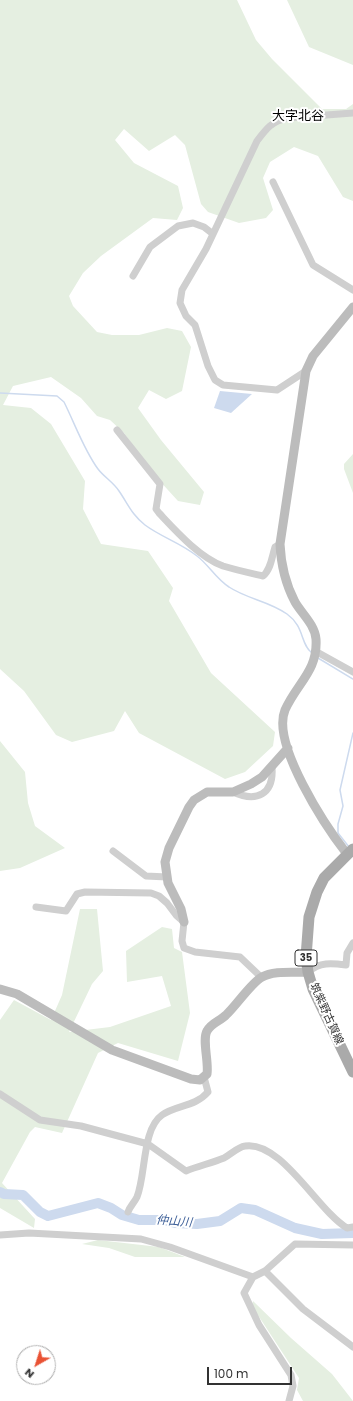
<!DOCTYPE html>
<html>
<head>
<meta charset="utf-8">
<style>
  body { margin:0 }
  #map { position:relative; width:353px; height:1401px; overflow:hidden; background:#fff; font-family:Poppins,sans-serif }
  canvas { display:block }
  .north { position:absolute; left:16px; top:1345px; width:40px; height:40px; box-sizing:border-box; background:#fff; border:1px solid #adadad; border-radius:50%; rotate:219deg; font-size:11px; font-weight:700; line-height:16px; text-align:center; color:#323232 }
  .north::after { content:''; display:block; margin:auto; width:14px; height:18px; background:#e95234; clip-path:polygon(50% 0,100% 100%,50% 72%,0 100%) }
  .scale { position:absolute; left:207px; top:1367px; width:85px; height:18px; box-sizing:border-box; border:2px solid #323232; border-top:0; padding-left:5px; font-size:12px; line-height:14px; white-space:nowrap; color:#323232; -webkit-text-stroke:3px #fff; paint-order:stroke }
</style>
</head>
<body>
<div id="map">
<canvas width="353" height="1401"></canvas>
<div class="north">N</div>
<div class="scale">100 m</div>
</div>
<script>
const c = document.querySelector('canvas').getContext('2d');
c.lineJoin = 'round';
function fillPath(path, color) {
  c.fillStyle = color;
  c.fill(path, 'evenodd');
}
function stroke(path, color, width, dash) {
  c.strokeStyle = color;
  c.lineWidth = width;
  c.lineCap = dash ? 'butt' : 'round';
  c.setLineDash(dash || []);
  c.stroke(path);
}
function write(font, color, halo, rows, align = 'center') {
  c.font = font + ' Poppins,"Noto Sans JP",sans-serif';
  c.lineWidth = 4;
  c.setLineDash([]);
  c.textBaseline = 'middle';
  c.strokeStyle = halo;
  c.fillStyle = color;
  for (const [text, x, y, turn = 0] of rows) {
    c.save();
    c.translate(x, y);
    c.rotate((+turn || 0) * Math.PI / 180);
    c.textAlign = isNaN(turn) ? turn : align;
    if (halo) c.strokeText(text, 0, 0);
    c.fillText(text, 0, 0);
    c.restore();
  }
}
fillPath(new Path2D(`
  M0 0H237L256 40 272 59 322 109H346L353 104V201L343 197 318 156 294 147 270 162 263 178 273 210 266 218 239 223 208 212 201 204 185 145 175 135 149 151 124 129 115 140 134 163 178 186 183 208 177 220 153 218 101 256 83 273 69 296 73 306 97 332 112 335H139L167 328 182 331 191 347 182 391 166 399 149 390 138 408 161 440 204 492 200 505 178 501 157 478 124 433 110 420 97 416 81 398 51 377 13 386 3 405 31 408 51 424 85 481 83 509 101 544 148 551 173 588 169 601 211 673 275 732 273 746 245 772 225 779 139 733 125 711 114 731 72 742 56 735 24 691 0 669Z
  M287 0H353V65L309 47Z
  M353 454V493L344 469V464Z
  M0 741 25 772 28 803 35 826 65 848 20 868 0 871Z
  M80 909H97L103 971 92 984 69 1032 110 1027 171 1006 162 976 127 982 126 951 162 927 172 929 174 948 182 952 190 1013 178 1061 118 1043 98 1053 62 1133 35 1127 30 1132 2 1183 35 1219 34 1228 0 1208V1020L14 1000 51 1020 62 995Z
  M98 1240 159 1247 185 1257H135L109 1248 82 1244Z
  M253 1301 291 1338 332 1374 353 1401H303L297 1390 299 1378 252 1306Z`), '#e5efe1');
fillPath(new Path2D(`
  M220 391 252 394 231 413 214 408Z`), '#cddaee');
stroke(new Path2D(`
  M0 393 57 396 64 402C75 424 84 450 98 469 104 477 113 482 119 491 128 504 132 515 145 525 161 537 181 543 197 556 209 565 216 579 229 587 247 599 269 601 287 614 305 627 300 644 312 653
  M318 658 353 679
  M349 847 338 833V824L343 806 340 790 353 733`), '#cddaee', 1.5);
stroke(new Path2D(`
  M0 1192 4 1194 23 1195 40 1212 48 1216 98 1203 111 1208 122 1215 139 1220H164L175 1223 197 1224 220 1221 241 1208 255 1210 295 1228 322 1234 353 1233`), '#cddaee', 10);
stroke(new Path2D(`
  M273 182 313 265 353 290
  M133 276 150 247 178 226 193 223 204 227 213 234
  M306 371 277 390 223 385 215 380 208 366 195 325 186 316 180 303 182 290 206 249 257 141C266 129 272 121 287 118L353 113
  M117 430 160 484 156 509 159 513C176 531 199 557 223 566 236 570 250 573 263 576 271 570 272 556 275 547L280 544
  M317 652 353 672
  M233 792C257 803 274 794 272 767
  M113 851 146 876 167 877
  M36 907 66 911 77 894 85 892 151 893 159 896 167 903 176 915 184 922 182 941 184 948 195 952 240 957 261 977
  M308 972C320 962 331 963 346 965L347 953 353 943
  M0 1094 40 1120 81 1126 148 1144 186 1171C198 1166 212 1163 224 1158 231 1154 238 1147 245 1146 281 1140 318 1211 347 1228L353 1227
  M128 1212C130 1206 134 1203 137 1197 146 1175 142 1129 162 1115 176 1105 195 1107 208 1092L204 1077
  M0 1235 29 1233 141 1239 170 1247 253 1277
  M265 1271 303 1309 353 1347
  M289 1401 293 1386 291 1375 259 1325 244 1293 253 1277 265 1271 295 1244 353 1245`), '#cfcfcf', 7);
stroke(new Path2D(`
  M347 854C326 827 271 744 285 710 297 683 318 671 316 639 315 625 302 614 295 602 285 583 281 566 280 544L306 371 313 356 353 307
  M184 922 181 909 168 883 165 862 169 848 189 807 194 800 207 792H233L251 784 262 777 288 748
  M0 989 17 994 112 1050 191 1079 200 1080 207 1074C209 1062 202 1040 207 1031 211 1023 220 1021 226 1015 236 1006 251 983 262 977 274 970 294 973 308 972`), '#bcbcbc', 9);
stroke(new Path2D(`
  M353 849 324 878 317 892 309 917 306 957 308 972 313 989 353 1072`), '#aaa', 11);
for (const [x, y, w] of [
  [306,958,22]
]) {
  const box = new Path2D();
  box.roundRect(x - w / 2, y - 8, w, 16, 3);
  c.fillStyle = '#fff';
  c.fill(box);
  stroke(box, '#323232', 1);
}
write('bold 10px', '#323232', null, [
  ["35",306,958]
]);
write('11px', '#323232', '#fff', [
  ["筑紫野古賀線",326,1014,66]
]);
write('italic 12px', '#3d5f98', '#fff', [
  ["仲山川",174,1222,5]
]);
write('13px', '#000', '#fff', [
  ["大字北谷",298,117]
]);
</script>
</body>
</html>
